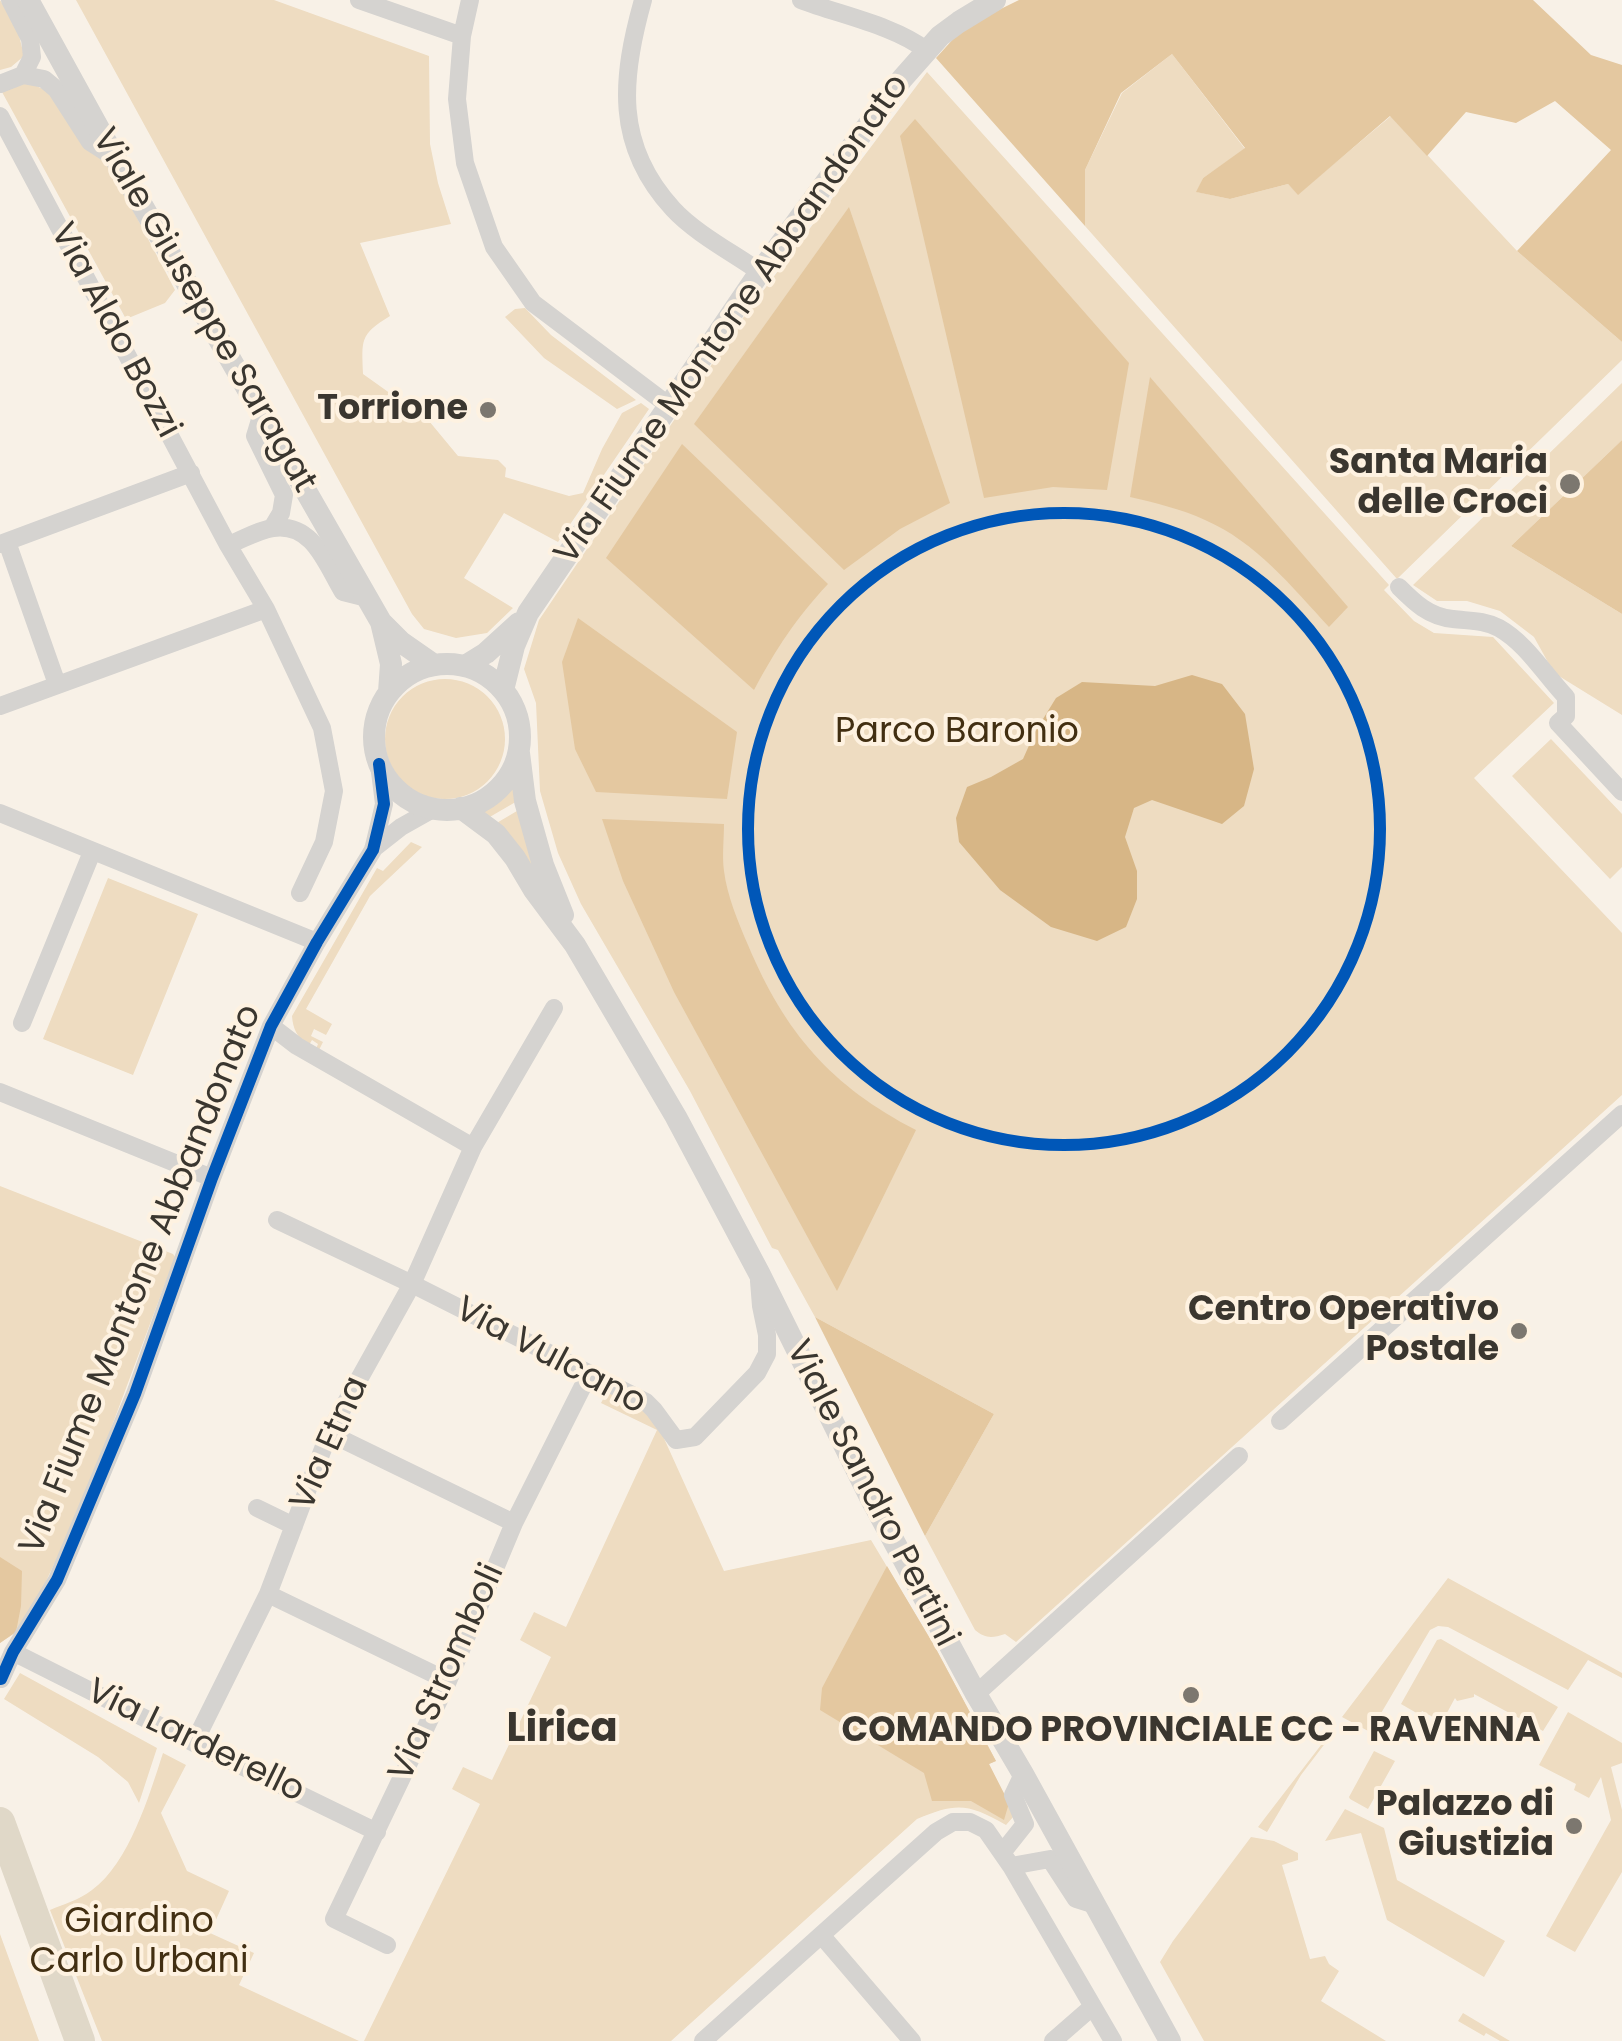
<!DOCTYPE html>
<html>
<head>
<meta charset="utf-8">
<style>
  body { margin:0 }
  canvas { display:block; background:#f8f1e7 }
</style>
</head>
<body>
<canvas width="1622" height="2041"></canvas>
<script>
const c = document.querySelector('canvas').getContext('2d');
c.lineJoin = 'round';
function fillPath(path, color) {
  c.fillStyle = color;
  c.fill(path, 'evenodd');
}
function stroke(path, color, width, dash) {
  c.strokeStyle = color;
  c.lineWidth = width;
  c.lineCap = dash ? 'butt' : 'round';
  c.setLineDash(dash || []);
  c.stroke(path);
}
function write(font, color, halo, rows, align = 'center') {
  c.font = font + ' Poppins,sans-serif';
  c.lineWidth = 8;
  c.setLineDash([]);
  c.textBaseline = 'middle';
  c.strokeStyle = halo;
  c.fillStyle = color;
  for (const [text, x, y, turn = 0] of rows) {
    c.save();
    c.translate(x, y);
    c.rotate((+turn || 0) * Math.PI / 180);
    c.textAlign = isNaN(turn) ? turn : align;
    if (halo) c.strokeText(text, 0, 0);
    c.fillText(text, 0, 0);
    c.restore();
  }
}
fillPath(new Path2D(`
  M0 0 17 27 24 56 11 67 0 70Z
  M76 0H274L429 56 430 144 438 183 451 224 360 243 390 316C359 335 362 340 363 374L429 421 458 456 498 460 506 468 505 477 569 496 583 493 602 449 622 413 641 403 649 409 558 542 504 513 464 578 513 608 487 633 456 638 424 629 412 614Z
  M1172 54 1245 149 1203 178 1197 192 1230 199 1288 184 1298 194 1391 116 1517 251 1622 342V360L1397 579 1085 226V170L1122 93Z
  M927 72 1389 585 1384 590 1414 621 1434 633 1493 637 1554 703 1474 778 1622 933V1095L1016 1642 1005 1634C992 1638 986 1639 975 1630L925 1536 994 1414 815 1317 778 1250 772 1248 690 1091 581 904 558 853 540 791 536 703 524 669 539 620 745 315Z
  M28 82 47 91 108 163 175 290 165 303 126 319 2 92Z
  M525 308 551 335 636 400 617 409 544 358 505 317 515 309Z
  M1622 383V440L1511 546 1622 614V715L1554 673 1534 637 1500 611 1467 601H1437L1413 585Z
  M385 739a60 60 0 1 1 120 0a60 60 0 1 1-120 0Z
  M1551 739 1622 814V867L1610 879 1512 776Z
  M516 776 519 800 488 818 477 812C494 802 505 792 516 776Z
  M522 808 548 897 495 824Z
  M411 842 422 847 370 896 306 1009 332 1024 326 1035 314 1029 311 1036 323 1042 319 1050 316 1049 318 1044 312 1040 309 1045C297 1038 293 1029 292 1016L377 868 383 871Z
  M108 878 198 914 133 1075 43 1039Z
  M0 1186 173 1254 175 1257 85 1498 41 1592 16 1632 0 1643Z
  M608 1390 644 1409 662 1434 724 1571 871 1540 935 1647 996 1761 989 1764 1014 1816 1006 1825C968 1804 958 1802 917 1819L671 2041H364L480 1804 452 1789 463 1767 492 1780 551 1657 520 1640 534 1612 566 1627 657 1430 601 1403Z
  M1448 1578 1622 1673V1678L1588 1660 1568 1690 1448 1627 1438 1626 1430 1630 1370 1732 1342 1717Z
  M1441 1639 1558 1707 1543 1731 1474 1694V1697L1457 1701 1455 1698 1442 1722 1422 1711 1420 1715 1401 1704 1437 1640Z
  M20 1673 157 1748 139 1803 128 1782 98 1757 4 1699Z
  M1568 1712 1622 1743V1763L1611 1767 1622 1810V1872L1575 1952 1546 1936 1611 1820 1601 1777 1589 1798 1574 1790 1576 1784 1539 1765Z
  M1331 1732 1333 1733 1301 1775 1267 1832 1258 1827Z
  M1374 1751 1395 1761 1368 1809 1350 1799 1349 1797Z
  M163 1753 186 1765 161 1813 187 1871 229 1891 210 1933 254 1953 239 1985 359 2041H102L50 1910C64 1904 79 1900 92 1890 129 1863 149 1796 163 1753Z
  M1345 1809 1384 1828 1397 1880 1505 1941 1484 1977 1387 1920 1361 1833 1325 1841Z
  M1251 1837 1274 1841 1298 1853V1860L1282 1865 1310 1959 1325 1956 1329 1964 1339 1971 1321 2001 1386 2041H1204L1160 1962 1173 1941Z
  M0 1934 39 2041H0Z
  M1463 2013 1510 2041H1500L1486 2033 1484 2036 1458 2021Z`), '#eedcc1');
fillPath(new Path2D(`
  M1019 0H1533L1591 55 1622 65V342L1517 251 1611 150 1555 101 1516 123 1466 112 1427 156 1390 116 1298 195 1288 184 1230 199 1196 192 1203 178 1245 148 1172 54 1121 93 1085 170V226L936 58 964 27Z
  M915 119 1129 363 1107 490 1053 487 984 498 900 136Z
  M849 207 950 503 900 529 844 570 694 424Z
  M1150 377 1348 607 1329 627C1292 587 1256 542 1205 520 1181 509 1156 503 1130 497Z
  M1622 440V614L1511 546Z
  M682 444 828 584C796 618 776 649 754 690L606 558Z
  M578 618 737 732 727 799 596 792 575 749 562 662Z
  M602 819 724 824C724 839 722 856 724 871 727 895 738 922 748 945 785 1033 831 1086 916 1130L837 1291 674 992 623 881Z
  M815 1317 994 1414 925 1536Z
  M0 1557 22 1571 21 1606 16 1632 0 1643Z
  M887 1566 935 1647 996 1761 989 1764 1009 1803 1004 1820 971 1801H932L924 1773 820 1710 822 1688Z`), '#e4c8a0');
fillPath(new Path2D(`
  M1192 675 1222 684 1245 714 1254 769 1244 806 1222 824 1152 800 1134 808 1125 837 1137 871V899L1126 927 1097 941 1051 927 1000 890 959 842 956 818 967 787 991 777 1023 759 1035 732 1056 698 1082 682 1155 686Z`), '#d7b686');
stroke(new Path2D(`
  M10 0 30 39 32 57 23 75
  M359 0 462 36
  M470 0 462 36 457 99 465 163 494 247 533 303 668 405
  M643 0C621 78 614 145 673 209 695 233 733 253 760 272
  M801 0C840 15 893 25 926 50
  M0 84 23 75 44 79 56 89 90 142 115 158
  M0 116 228 545 266 609 322 728 334 791 324 842 300 893
  M262 413 255 436 284 495 281 513 272 528
  M7 542 57 684
  M0 544 191 473
  M228 545C242 540 258 530 273 528 313 522 326 564 343 592L367 598
  M1399 587C1414 602 1429 617 1453 619 1469 621 1484 620 1499 628 1526 643 1545 675 1566 697V716L1558 723 1622 792
  M0 706 266 609
  M0 813 317 942
  M373 849 401 827 433 809
  M22 1023 92 852
  M271 1026 297 1046 473 1147
  M0 1092 212 1178
  M277 1220 412 1284 646 1402 654 1410 676 1440 695 1437 757 1373 767 1354V1335L761 1306 759 1281
  M1280 1421 1622 1114
  M329 1433 514 1523
  M257 1508 294 1526
  M268 1594 448 1681
  M13 1652 194 1743 377 1832
  M1 1679 13 1652 57 1580 135 1394 212 1178 271 1026 317 942 373 850 384 804 379 764
  M976 1694 1239 1456
  M194 1743 268 1594 329 1433 412 1284 473 1147 554 1008
  M1002 1853 1025 1824 1013 1795 1023 1774
  M1011 1866 1050 1859 1076 1899 1095 1905
  M822 1936 912 2041
  M387 1945 334 1919 448 1681 514 1523 589 1374
  M703 2041 936 1832 953 1822H970L986 1830 1011 1866 1113 2041
  M1053 2041 1092 2007`), '#d5d3d0', 18);
stroke(new Path2D(`
  M28 0 115 158 381 622 401 642 434 665
  M381 622 391 664 389 692
  M374 737a73 73 0 1 1 146 0a73 73 0 1 1-146 0Z
  M465 666 486 653 519 623
  M503 690 514 646 528 613 760 272 902 79 940 36 959 22 995 0
  M519 753 525 801 543 865 563 915
  M461 808 496 834 515 858 534 890 575 945 676 1117 759 1273 870 1497 976 1694 1023 1774 1170 2041`), '#d5d3d0', 22);
stroke(new Path2D(`
  M0 1822 80 2041`), '#e0d8c8', 30);
stroke(new Path2D(`
  M748 829a316 316 0 1 1 632 0a316 316 0 1 1-632 0Z
  M1 1679 13 1652 57 1580 135 1394 212 1178 271 1026 317 942 373 850 384 804 379 764`), '#0057b8', 12);
for (const [x, y, r, color] of [
  [488,410,10,"#7c776f"],
  [1570,484,12,"#7c776f"],
  [1519,1331,10,"#7c776f"],
  [1191,1695,10,"#7c776f"],
  [1574,1826,10,"#7c776f"]
]) {
  const dot = new Path2D();
  dot.arc(x, y, r, 0, 2 * Math.PI);
  c.fillStyle = color;
  c.fill(dot);
  stroke(dot, '#fef2e1', 4);
}
write('35px', '#3a362f', '#fef2e1', [
  ["Viale Giuseppe Saragat",203,311,60],
  ["Via Fiume Montone Abbandonato",733,320,-55],
  ["Via Aldo Bozzi",114,331,62],
  ["Via Fiume Montone Abbandonato",142,1280,-68],
  ["Via Vulcano",550,1357,28],
  ["Via Etna",331,1444,-66],
  ["Viale Sandro Pertini",871,1494,63],
  ["Via Stromboli",448,1673,-66],
  ["Via Larderello",195,1742,26]
]);
write('bold 35px', '#3a362f', '#fef2e1', [
  ["Torrione",468,410],
  ["Santa Maria",1548,464],
  ["delle Croci",1548,504],
  ["Centro Operativo",1499,1311],
  ["Postale",1499,1351],
  ["COMANDO PROVINCIALE CC - RAVENNA",1191,1732,"center"],
  ["Palazzo di",1554,1806],
  ["Giustizia",1554,1846]
], 'right');
write('35px', '#422f12', '#fef2e1', [
  ["Parco Baronio",957,733],
  ["Giardino",139,1923],
  ["Carlo Urbani",139,1963]
]);
write('bold 40px', '#3a362f', '#fef2e1', [
  ["Lirica",562,1731]
]);
</script>
</body>
</html>
